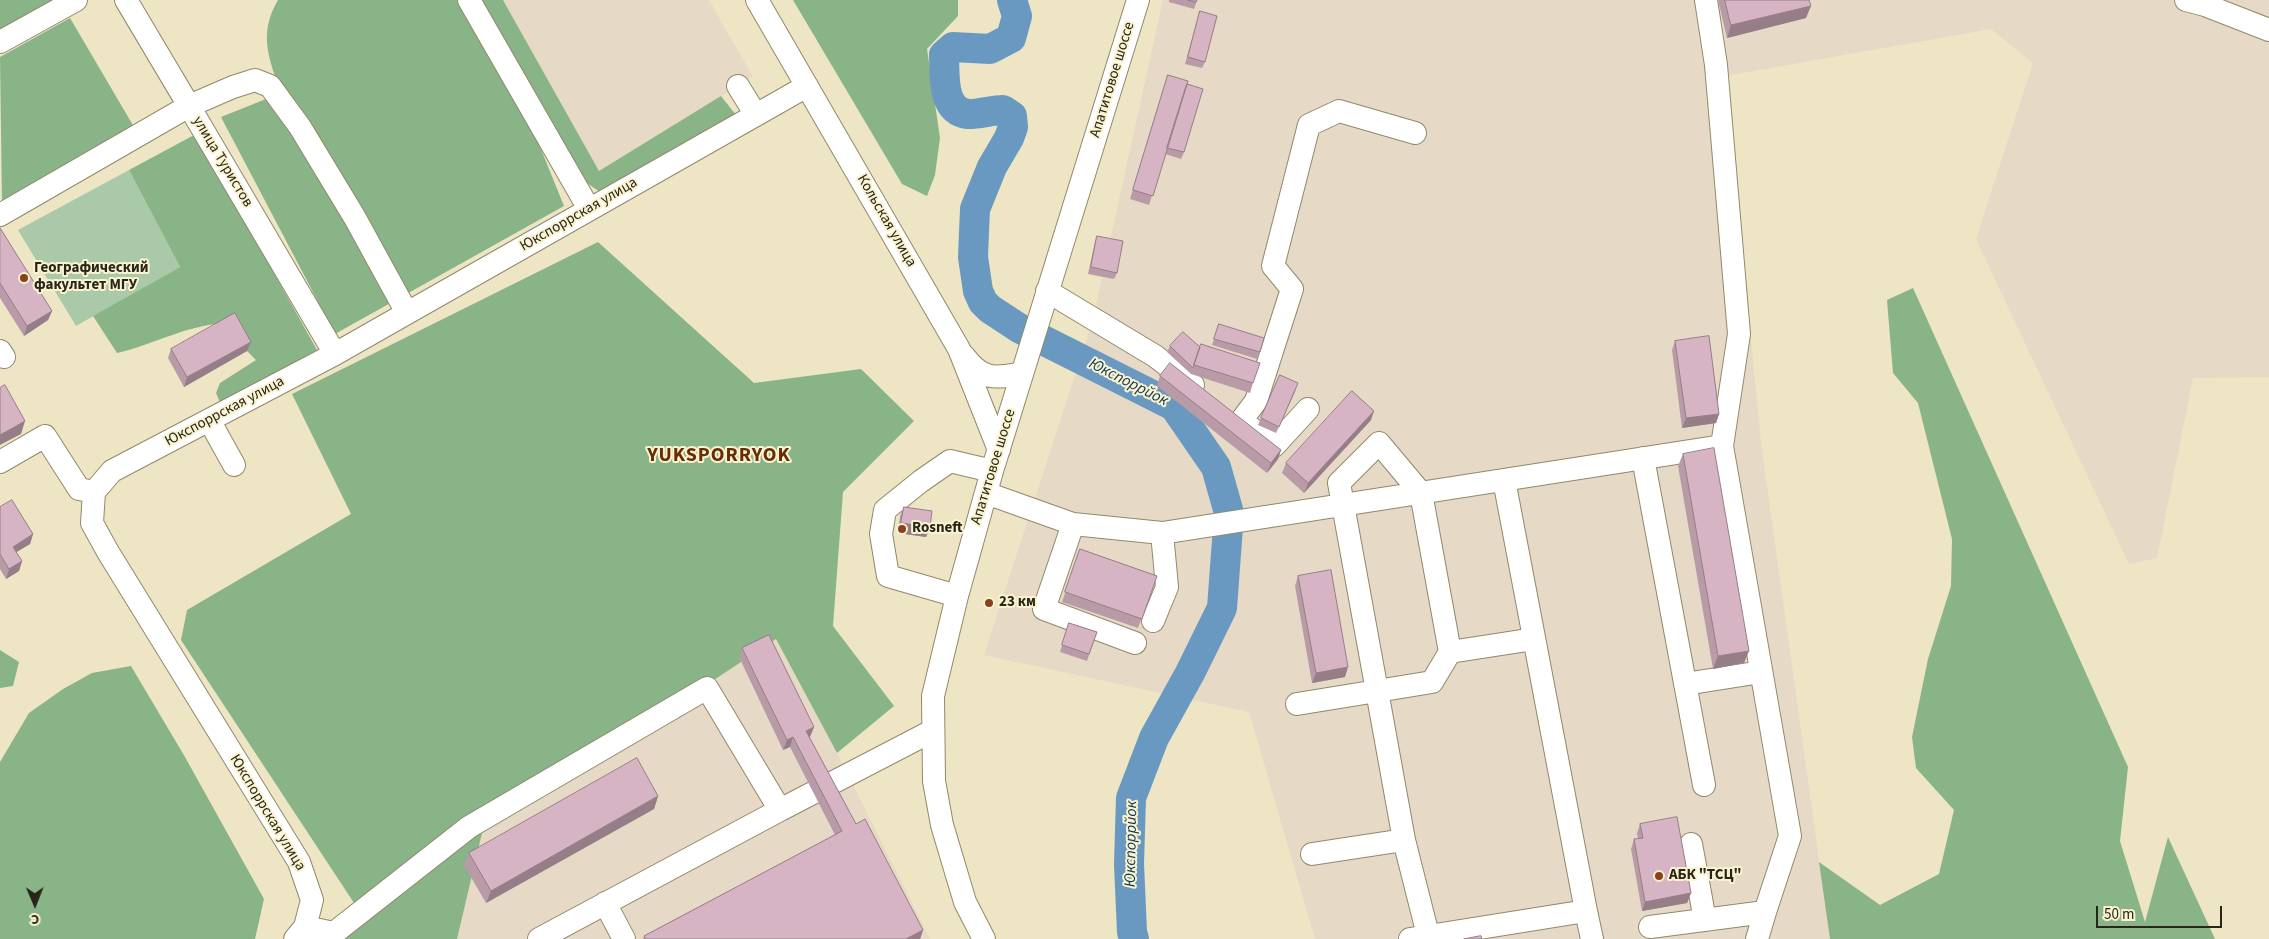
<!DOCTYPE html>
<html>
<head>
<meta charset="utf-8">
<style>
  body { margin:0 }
  #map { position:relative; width:2269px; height:939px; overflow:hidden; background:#ede5c4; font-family:"Source Sans 3",sans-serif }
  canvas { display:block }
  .north { position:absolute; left:10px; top:879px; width:50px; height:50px; -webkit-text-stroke:4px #faf3d1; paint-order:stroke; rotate:179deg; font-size:14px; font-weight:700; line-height:20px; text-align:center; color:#282519 }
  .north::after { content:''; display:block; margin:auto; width:18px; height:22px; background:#282519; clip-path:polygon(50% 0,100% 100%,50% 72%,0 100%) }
  .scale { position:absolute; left:2096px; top:906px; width:126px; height:22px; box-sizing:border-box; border:2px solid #282519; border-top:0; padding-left:6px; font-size:15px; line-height:18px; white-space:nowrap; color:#282519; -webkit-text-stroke:4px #faf3d1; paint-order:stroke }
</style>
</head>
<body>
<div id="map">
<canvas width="2269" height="939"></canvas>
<div class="north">С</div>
<div class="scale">50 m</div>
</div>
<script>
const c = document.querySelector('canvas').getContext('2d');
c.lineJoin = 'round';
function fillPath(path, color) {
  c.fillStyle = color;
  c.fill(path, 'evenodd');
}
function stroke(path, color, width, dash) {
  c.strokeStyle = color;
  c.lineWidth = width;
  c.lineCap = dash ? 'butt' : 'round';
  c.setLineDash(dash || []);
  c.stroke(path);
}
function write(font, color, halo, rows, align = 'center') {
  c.font = font + ' "Source Sans 3",sans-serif';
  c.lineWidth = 4;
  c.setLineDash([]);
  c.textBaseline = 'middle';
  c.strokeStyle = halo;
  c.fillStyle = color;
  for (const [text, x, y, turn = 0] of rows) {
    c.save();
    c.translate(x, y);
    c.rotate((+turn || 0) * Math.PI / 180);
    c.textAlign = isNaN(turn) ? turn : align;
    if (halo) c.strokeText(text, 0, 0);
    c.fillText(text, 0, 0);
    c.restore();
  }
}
fillPath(new Path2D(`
  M503 0H709L753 77 599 171Z
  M1163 0H2269V377L2193 378 2157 558 2129 564 1976 239 2033 63 1991 29 1725 76 1761 443 1830 939H1315L1249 712 984 655 1092 323Z
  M776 639 837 753 930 939H457L482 833Z`), '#e6d9c5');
fillPath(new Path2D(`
  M129 170 180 267 76 326 18 230Z`), '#aac9a9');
fillPath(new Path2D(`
  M0 0H60L0 33Z
  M278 0H459L532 127 564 206 335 334 221 117 281 93C269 59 258 34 278 0Z
  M477 0H503L599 171 721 96 736 115 600 192 578 177Z
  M793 0H958V16L927 49 940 138 935 175 927 196 902 184Z
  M70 18 134 127 2 203 0 57Z
  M196 134 317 350 221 405 216 393 220 383 256 360 247 351 231 323C190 323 156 344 117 353L93 316 180 267 129 170Z
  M598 242 754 383 861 369 914 421 843 492 833 626 894 706 837 753 776 639 482 833 457 939H340L354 903 181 640 187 610 351 514 292 394Z
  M1913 288 2128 767 2120 841 2145 922 2168 837 2215 939H1830L1819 862 1880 905 1939 874 1954 810 1916 768 1912 737 1928 659 1951 586 1952 539 1918 403 1893 373 1887 300Z
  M0 650 19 662 13 686 0 688Z
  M131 666 185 757 264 899 255 939H0V762L29 713 63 689 92 673Z`), '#89b488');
stroke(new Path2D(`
  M1012 0 1017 16 1011 38 990 49 953 47 944 55C945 74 941 111 968 114 974 115 994 110 1003 110L1012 116 1013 127 1009 138 992 167 975 209 973 257 978 291 983 302 990 309 1019 328 1174 406 1216 467 1229 513 1222 608 1190 673 1154 738 1131 798 1129 864 1132 932 1134 939`), '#6999c0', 30);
const minor = new Path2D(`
  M126 0 189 106 233 87 255 80 270 86 300 127 355 218 407 313
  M469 0 589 209
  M757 0 959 349 999 450
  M2186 0 2205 5 2269 30
  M0 42 76 0
  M738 86 756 115
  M0 215 189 106 335 354
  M1047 291 1155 356 1193 385
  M0 351 4 357
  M964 356C982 380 994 379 1022 373
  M209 420 234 465
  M1241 421 1256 401 1292 289 1273 266 1309 125 1339 111 1415 133
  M1251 428 1274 446 1308 409
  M1379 443 1421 493 1450 652 1432 682 1377 691 1339 483Z
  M1643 458 1704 785
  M0 462 45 436 79 489 94 492
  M986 493 1073 524 1162 533 1722 446 1739 334 1716 65 1706 0
  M1073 524 1044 609 1135 643
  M957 596 888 576 881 534 885 510 921 481 950 461 992 471
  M1153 621 1167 587 1162 533
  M1450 652 1534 639
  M1685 684 1761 672
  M1297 704 1377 691 1404 840 1429 939
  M780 810 932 731
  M1691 844 1705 920
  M1312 854 1404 840
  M605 903 624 939
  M1586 911 1592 939
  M305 927 334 933 469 827 707 688 780 810 539 939
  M1650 927 1765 912 1790 836 1722 446
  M295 939 305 927 312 900 299 862 108 552 92 523 94 492 112 471 335 354 807 86
  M984 939 965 902 942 825 934 781 933 696 957 596 992 471 1138 0
  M1410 939 1586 911 1504 480
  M1757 939 1765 912`);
stroke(minor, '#90896a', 24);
stroke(minor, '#fff', 22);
fillPath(new Path2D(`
  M1169 0H1197L1194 9 1169 2Z
  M1718 0H1809L1806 18 1727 38Z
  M1200 11 1205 62 1202 68 1185 64Z
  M1168 75 1187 84 1184 152 1181 159 1165 154 1149 205 1130 199Z
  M0 228 52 311 48 320 24 336 0 298Z
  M1097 236 1117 273 1114 279 1088 274 1095 242Z
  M1219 324 1260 352 1257 359 1212 345Z
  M1675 341 1719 414 1716 423 1682 428 1672 350Z
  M1170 346 1200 348 1253 383 1250 393 1191 374 1167 352Z
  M171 349 247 351 184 387 168 358Z
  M1160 376 1281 450 1278 459 1267 473 1157 386Z
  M1296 390 1276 433 1258 425 1261 418Z
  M1371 420 1304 493 1282 473 1286 463Z
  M1683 454 1744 663 1713 669 1678 466Z
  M0 507 33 534 30 544 16 552 22 561 19 571 6 579 0 569Z
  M904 507 930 527 926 537 898 533 900 516Z
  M1080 549 1157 576 1138 628 1062 602Z
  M1298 576 1345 677 1312 683 1295 586Z
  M1069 623 1097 632 1087 661 1060 652Z
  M742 648 814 727 809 737 856 824 923 930 920 939H643L644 936 835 835 790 747 783 750 739 657Z
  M658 796 654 809 486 903 464 865 469 853Z
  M1640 824 1691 893 1687 903 1642 911 1631 849 1634 839H1638L1637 833Z`), '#b99ba8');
fillPath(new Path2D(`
  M1811 6 1806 18 1727 38 1731 25Z
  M52 311 48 320 24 336 27 326Z
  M251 342 247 351 184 387 187 377Z
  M1374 411 1371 420 1304 493 1308 483Z
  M1719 414 1716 423 1682 428 1686 418Z
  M25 421 21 434 0 445V435Z
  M1281 450 1278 459 1267 473 1271 463Z
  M901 523 930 527 926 537 898 533Z
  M33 534 30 544 10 556 13 547Z
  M22 561 19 571 6 579 9 569Z
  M1749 651 1744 663 1713 669 1718 656Z
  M1348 667 1345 677 1312 683 1316 673Z
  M814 727 810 737 803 740 806 731Z
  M793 737 790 747 783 750 787 740Z
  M658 796 654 809 486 903 491 891Z
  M1691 893 1687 903 1642 911 1645 902Z
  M923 930 920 939H906Z`), '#967e88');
const building = new Path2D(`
  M1188 0H1197L1196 2Z
  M1725 0H1809L1811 6 1731 25Z
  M1200 11 1217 16 1205 62 1188 57Z
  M1168 75 1188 81 1153 196 1133 190Z
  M1187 84 1203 89 1184 152 1167 148Z
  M0 228 52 311 27 326 0 283Z
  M1097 236 1123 241 1117 273 1091 267Z
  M235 313 251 342 187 377 171 349Z
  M1219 324 1264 338 1260 352 1214 339Z
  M1183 332 1200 347 1193 368 1170 346Z
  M1709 336 1719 414 1686 418 1675 341Z
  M1201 344 1260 363 1253 383 1194 365Z
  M1170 363 1281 450 1271 463 1160 376Z
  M1280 375 1298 383 1279 427 1261 418Z
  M5 385 25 421 0 435V388Z
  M1352 391 1374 411 1308 483 1286 463Z
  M1714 448 1749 651 1718 656 1683 454Z
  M12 500 33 534 13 547 22 561 9 569 0 554V507Z
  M904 507 932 511 930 527 901 523Z
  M1080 549 1157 576 1142 619 1065 592Z
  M1331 570 1348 667 1316 673 1298 576Z
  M1069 623 1097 632 1089 654 1062 645Z
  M769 635 814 727 806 731 856 824 865 819 923 930 906 939H646L644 936 842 831 793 737 787 740 742 648Z
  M637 758 658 796 491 891 469 853Z
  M1677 817 1691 893 1645 902 1634 839 1643 838 1640 824Z
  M1481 936 1482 939H1464Z`);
fillPath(building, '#d7b4c3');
stroke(building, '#967e88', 1);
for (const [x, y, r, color] of [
  [24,278,5,"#87411b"],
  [902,529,5,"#87411b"],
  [989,603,5,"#87411b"],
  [1659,876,5,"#87411b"]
]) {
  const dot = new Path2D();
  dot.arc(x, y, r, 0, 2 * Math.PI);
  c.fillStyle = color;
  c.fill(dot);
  stroke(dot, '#faf3d1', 2);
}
write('15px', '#282519', '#faf3d1', [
  ["Апатитовое шоссе",1113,80,-73],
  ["улица Туристов",222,162,59],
  ["Юкспоррская улица",579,215,-30],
  ["Кольская улица",886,221,60],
  ["Юкспоррская улица",225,412,-28],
  ["Апатитовое шоссе",994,467,-73],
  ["Юкспоррская улица",267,813,59]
]);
write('bold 15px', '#282519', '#faf3d1', [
  ["Географический",34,269],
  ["факультет МГУ",34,286],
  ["Rosneft",912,529],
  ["23 км",999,603],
  ["АБК \"ТСЦ\"",1669,876]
], 'left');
write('italic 16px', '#0f3551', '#faf3d1', [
  ["Юкспоррйок",1128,383,27],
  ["Юкспоррйок",1132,844,-89]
]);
c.letterSpacing = '1px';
write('bold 20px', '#6a2c05', '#faf3d1', [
  ["YUKSPORRYOK",719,457]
]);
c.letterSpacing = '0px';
</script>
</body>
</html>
